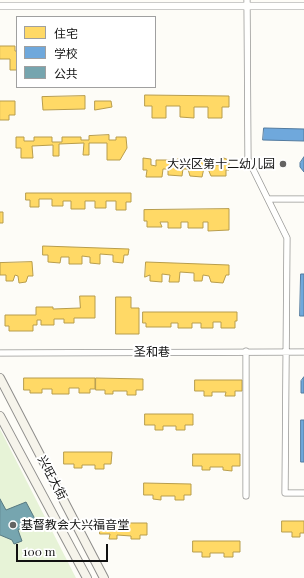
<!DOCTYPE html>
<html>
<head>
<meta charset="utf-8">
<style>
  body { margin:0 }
  #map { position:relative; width:304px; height:578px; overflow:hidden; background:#fdfcf7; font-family:"Playfair Display","Noto Sans SC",serif }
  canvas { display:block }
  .legend { position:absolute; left:16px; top:16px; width:140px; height:72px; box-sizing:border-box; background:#fff; border:1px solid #a0a0a0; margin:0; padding:5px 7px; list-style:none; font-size:12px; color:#111 }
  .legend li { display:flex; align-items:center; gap:8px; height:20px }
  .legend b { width:20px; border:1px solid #a0a0a0 }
  .scale { position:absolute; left:16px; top:544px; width:92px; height:18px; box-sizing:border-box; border:2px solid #111; border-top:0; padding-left:5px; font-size:12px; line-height:14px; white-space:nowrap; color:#111; -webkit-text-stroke:3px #fff; paint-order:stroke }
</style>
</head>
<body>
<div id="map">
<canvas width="304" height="578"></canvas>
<ul class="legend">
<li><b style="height:11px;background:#ffd966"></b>住宅</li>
<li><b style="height:11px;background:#6fa8dc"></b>学校</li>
<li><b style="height:11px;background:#76a5af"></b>公共</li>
</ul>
<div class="scale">100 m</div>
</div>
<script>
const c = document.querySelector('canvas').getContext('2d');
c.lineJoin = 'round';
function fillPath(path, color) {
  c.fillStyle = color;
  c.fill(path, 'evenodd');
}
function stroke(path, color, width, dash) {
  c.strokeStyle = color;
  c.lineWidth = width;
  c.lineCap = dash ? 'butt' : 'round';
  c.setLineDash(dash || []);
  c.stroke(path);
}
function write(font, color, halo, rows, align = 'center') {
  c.font = font + ' "Playfair Display","Noto Sans SC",serif';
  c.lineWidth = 4;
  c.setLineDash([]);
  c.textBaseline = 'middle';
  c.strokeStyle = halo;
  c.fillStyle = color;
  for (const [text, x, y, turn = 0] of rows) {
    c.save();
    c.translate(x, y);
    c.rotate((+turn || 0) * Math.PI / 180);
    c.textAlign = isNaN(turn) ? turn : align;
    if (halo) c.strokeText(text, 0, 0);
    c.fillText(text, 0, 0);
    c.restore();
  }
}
fillPath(new Path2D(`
  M0 429 76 578H0Z`), '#e7f3d7');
const homes = new Path2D(`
  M0 46H15V51H17V70H10V59H0Z
  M145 95 229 96V107H222V118H208V107H194V118L180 117V106H166V118H152V106H145Z
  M85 96V109L43 110 42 97Z
  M0 101H15V115H9V120H0Z
  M95 101H111L112 107 95 110Z
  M109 135V140H116V137H126L127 148 120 160H107V143H89V155H83L84 143 59 144V156H53V145L32 146 33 158H21V148H16V137H24V141H34V137H52V142H62V137H81V140H89V136Z
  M221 157 229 160V170H226V176H211L208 169 204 168 202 177 190 176 188 169H183L182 176 168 175V169H163L162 177H146L147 170H143V158L151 159V165L156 166V160H171L170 166H177V159L191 160V167L198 168V159L213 160V165H220Z
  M26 193H131V202H126V210H116V201H106V208H95V201H85V209H71V201H63V206H52V199H39V207H30V200H26Z
  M229 209V230L208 231V222H203V228H188V222H181V228H168V222H160L162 227H147V221H144V210Z
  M0 212H3V223H0Z
  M43 246 129 249 128 255H124L123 263 113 262V255L100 254V264L90 263V257L82 256V264H69V257H61L60 263 48 262V255H43Z
  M32 262 33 276H28L26 282 19 283 18 276 15 275 13 281H6V275H0V263Z
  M146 262 229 265V275H226L223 283 211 282 209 276 203 275 202 281H194V273L180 272 179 282H169L170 275 162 274V282L150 281V275L145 277Z
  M80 296H95V318H74V323H64V319H54V325H41V320H37V325H33V331H9V326H5V315H36V307H53V309L80 308Z
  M116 297H131V308H139V334H116Z
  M143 312H237V321H235V328H221V322H213V328H201V323H192V328H178V323H171V327H146V323H143Z
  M24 378H95V389H90V393H79V388H69V394H52V389H42V393H30V390H24Z
  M96 378 143 379V390H136V395H127V391H113V394H105V390H96Z
  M195 380H242V391H235V396H225L226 392H212V396H204V391H195Z
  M145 414H193V425H185V430H176V426H163V430H155V425H145Z
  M64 452H112L111 464H104V469H95V465H82V468H74V464H64Z
  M193 454H240V466H232V471L223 470V467H210V470H202V466H193Z
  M144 483 191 484V495H184V500H175V496H161V500L153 499V495H144Z
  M282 521H304V533H300V537H292V532H282Z
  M100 523H147V535H140V539H131V536L117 535V539H109L110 534H100Z
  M193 541H240V552H233V557H224V553H210V557H202V552H193Z`);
fillPath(homes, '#ffd966');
stroke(homes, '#b89d4c', 1);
const schools = new Path2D(`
  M264 128 304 129V141L263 140Z
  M304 157V172L300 167V163Z
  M301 274H304V316H300Z
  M304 377V393H301V381Z
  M301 420H304V462H301Z`);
fillPath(schools, '#6fa8dc');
stroke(schools, '#537b9f', 1);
const public = new Path2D(`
  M0 499 6 510 26 502 35 519 18 530 22 541 14 544 12 540 0 535Z`);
fillPath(public, '#76a5af');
stroke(public, '#587980', 1);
const minor = new Path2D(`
  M247 0 248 159 287 238 285 493H304
  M268 199H304
  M246 351V496
  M0 353 304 352`);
const tertiary = new Path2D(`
  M0 6H304`);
const secondary = new Path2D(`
  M0 378 104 578
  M0 416 87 578`);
stroke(minor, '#979795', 7);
stroke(tertiary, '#979795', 8);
stroke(secondary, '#8e8d8b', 10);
stroke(minor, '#fffffe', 5.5);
stroke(tertiary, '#fffffe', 7);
stroke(secondary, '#f6f4eb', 8);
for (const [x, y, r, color] of [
  [283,164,4,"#646362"],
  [13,525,4,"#646362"]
]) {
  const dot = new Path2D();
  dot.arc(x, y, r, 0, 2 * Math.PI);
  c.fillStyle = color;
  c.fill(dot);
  stroke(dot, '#fff', 1.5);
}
write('12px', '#111', '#fff', [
  ["大兴区第十二幼儿园",275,164],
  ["基督教会大兴福音堂",21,525,"left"]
], 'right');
write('12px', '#111', '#fff', [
  ["圣和巷",152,352],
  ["兴旺大街",52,478,62]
]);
</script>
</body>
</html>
